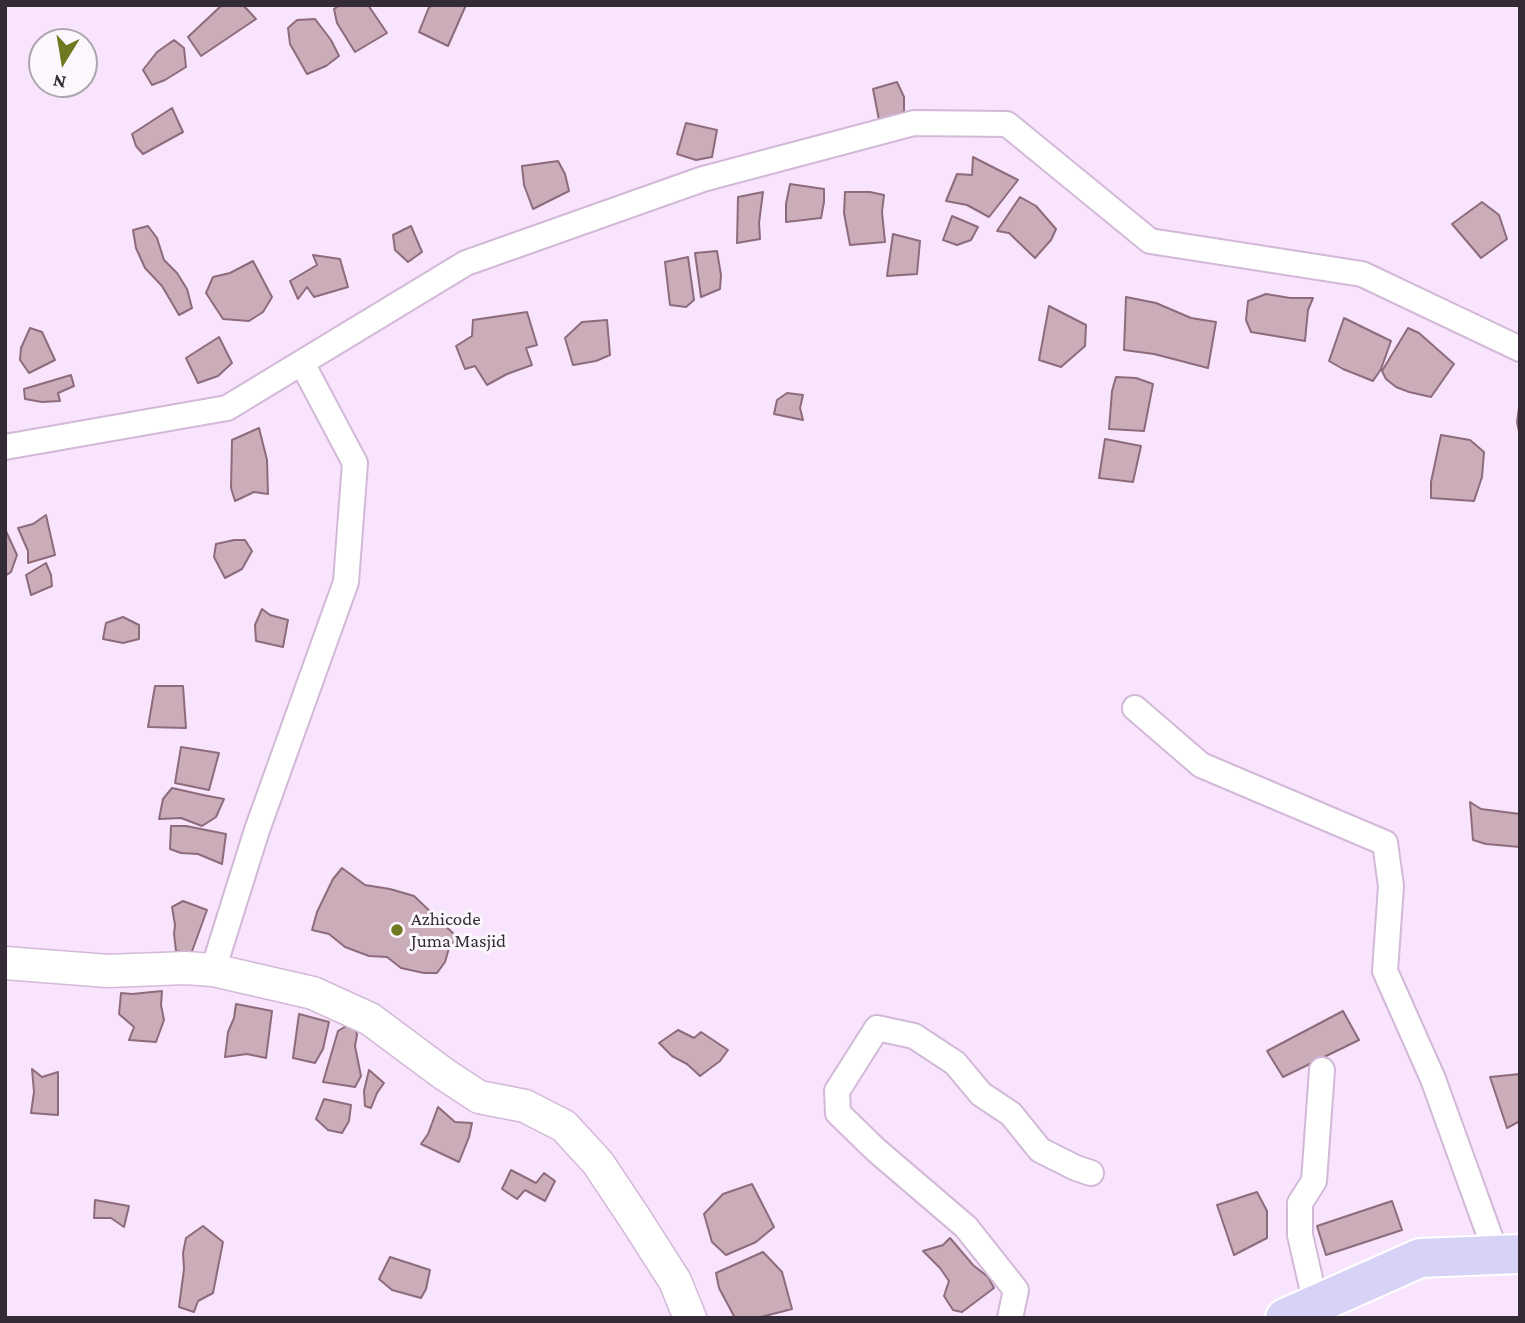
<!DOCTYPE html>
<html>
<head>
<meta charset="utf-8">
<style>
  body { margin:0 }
  #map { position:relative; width:1525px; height:1323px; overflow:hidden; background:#f9e4fd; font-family:"Crimson Pro",serif }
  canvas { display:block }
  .frame { position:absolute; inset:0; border:7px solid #352b37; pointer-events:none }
  .north { position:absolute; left:28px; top:28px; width:70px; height:70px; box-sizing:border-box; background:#fcf7fd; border:2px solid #aca5ae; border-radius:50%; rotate:191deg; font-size:19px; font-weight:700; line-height:28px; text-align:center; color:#352b37 }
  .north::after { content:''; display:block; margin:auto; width:24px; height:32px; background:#707822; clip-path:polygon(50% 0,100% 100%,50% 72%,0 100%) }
</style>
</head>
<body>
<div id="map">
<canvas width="1525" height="1323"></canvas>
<div class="frame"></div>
<div class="north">N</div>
</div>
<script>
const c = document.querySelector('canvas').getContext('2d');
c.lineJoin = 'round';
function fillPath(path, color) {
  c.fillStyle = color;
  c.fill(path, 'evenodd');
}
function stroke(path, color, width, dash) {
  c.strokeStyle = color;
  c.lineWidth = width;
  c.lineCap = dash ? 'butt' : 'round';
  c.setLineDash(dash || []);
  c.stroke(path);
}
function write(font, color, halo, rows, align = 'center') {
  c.font = font + ' "Crimson Pro",serif';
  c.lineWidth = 6;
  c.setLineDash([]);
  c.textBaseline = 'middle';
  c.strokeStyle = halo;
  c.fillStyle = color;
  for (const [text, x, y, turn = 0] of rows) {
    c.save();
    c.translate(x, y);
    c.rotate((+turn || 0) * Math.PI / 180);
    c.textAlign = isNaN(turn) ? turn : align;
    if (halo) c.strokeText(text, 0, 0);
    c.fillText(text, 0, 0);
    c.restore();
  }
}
const building = new Path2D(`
  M222 5H243L256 19 201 56 188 37Z
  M340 5H368L387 33 355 52 337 23 334 9Z
  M434 5H466L448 46 419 32 429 7Z
  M315 19 331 40 339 56 326 66 307 74 290 44 288 28 297 20Z
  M174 40 184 48 186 67 165 80 152 85 143 70 157 52Z
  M897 82 904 97V112L879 120 873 89Z
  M172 108 183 132 143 154 136 146 132 134Z
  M686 123 717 130 712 157 696 160 677 154Z
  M973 157 1018 180 989 217 967 205 946 201 957 174 972 175Z
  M558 161 565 174 569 191 533 209 524 185 522 166Z
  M790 184 824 189V202L821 218 786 222V204Z
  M763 192 759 223 760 239 737 243 738 197Z
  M845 192H870L884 195 882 212 885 242 850 245 844 213Z
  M1020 197 1036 206 1056 229 1051 240 1035 258 1009 233 997 231Z
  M1482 202 1499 215 1507 239 1481 258 1452 224Z
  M952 216 978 227 971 240 957 245 943 240Z
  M148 226 157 238 164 260 177 273 187 289 192 308 179 315 162 286 145 268 136 248 133 230Z
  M411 226 422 252 408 262 395 250 393 235Z
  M893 234 920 241 917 274 887 276Z
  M717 251 721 275 720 289 701 297 695 253Z
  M313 255 340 259 348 287 314 297 307 287 298 299 290 281 317 265Z
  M688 257 694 300 686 307 670 305 665 262Z
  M253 261 272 297 263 312 249 321 223 319 206 293 213 277 230 273Z
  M1266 294 1290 298H1313L1308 310 1305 341 1251 332 1246 320 1248 301Z
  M1126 297 1156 303 1191 318 1216 322 1208 368 1154 354 1124 350Z
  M1049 306 1086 325 1085 346 1061 367 1039 360Z
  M527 312 537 345 526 348 532 365 507 374 487 385 475 366 465 369 456 346 472 336 473 320Z
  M1344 318 1391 341 1381 369 1373 381 1343 369 1329 361Z
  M607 320 610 355 596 361 573 365 565 338 582 322Z
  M30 328 42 332 55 360 29 373 20 360 21 348Z
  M1408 328 1419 333 1454 364 1431 397 1409 392 1396 387 1386 379 1382 371Z
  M219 337 232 363 218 376 198 383 186 358Z
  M71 375 74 386 58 393 60 401 42 402 25 399 24 389Z
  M1116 377 1136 378 1153 384 1144 431 1109 429 1112 391Z
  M787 393 803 395 800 408 803 420 774 414 777 400Z
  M1519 408H1520V436L1517 422Z
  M259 428 267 460 268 494 254 492 235 501 231 488 232 440Z
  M1441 435 1470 440 1484 452 1482 477 1474 501 1431 498V482Z
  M1105 439 1141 446 1133 482 1099 478Z
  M46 515 55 555 28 563V551L18 528 33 524Z
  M5 529 17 555 11 572 5 576Z
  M234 540H245L252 551 242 569 225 578 214 557 216 544Z
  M46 563 51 575 52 586 31 595 26 575Z
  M262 609 270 615 288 620 283 647 256 641 255 625Z
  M123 617 139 625V639L123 643 103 639 106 623Z
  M155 686H183L186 728 148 727Z
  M181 747 219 753 209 790 175 783Z
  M172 788 203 795 224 799 216 817 202 826 181 818 159 819 163 799Z
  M1470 802 1481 809 1520 814V847L1486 844 1473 840Z
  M171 826H186L226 834 222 864 198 854 181 853 170 849Z
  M342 868 365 885 390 889 414 896 457 937 449 948 445 962 437 973H424L401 968 387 957 369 956 345 947 329 934 312 930 317 912 333 879Z
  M183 901 207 910 191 954 176 951 174 934 175 925 172 907Z
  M162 991 161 1005 164 1020 156 1042 129 1040 134 1027 119 1014 121 993 132 994Z
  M236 1004 272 1011 266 1058 247 1054 225 1057 228 1032 234 1018Z
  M1343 1011 1359 1040 1283 1077 1267 1051Z
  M299 1014 329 1022 323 1049 315 1063 293 1058Z
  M354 1021 357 1035 355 1046 361 1076 355 1087 323 1082 338 1031Z
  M678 1030 694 1038 701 1032 728 1050 720 1061 700 1076 687 1064 672 1056 659 1043Z
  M32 1069 42 1077 58 1072V1115L31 1113 34 1092Z
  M369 1070 384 1083 377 1093 371 1108 365 1106 364 1091Z
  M1520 1074V1121L1507 1128 1490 1077Z
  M324 1099 351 1105 349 1121 342 1133 328 1130 316 1119Z
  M438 1107 455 1122 472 1123 469 1137 459 1162 421 1144 428 1134Z
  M511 1170 536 1183 544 1173 555 1181 545 1201 525 1190 517 1199 502 1189Z
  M752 1184 774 1227 756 1242 726 1255 712 1242 704 1214 723 1194Z
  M1257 1192 1267 1211V1238L1234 1255 1217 1205Z
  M95 1200 129 1206 124 1227 111 1218H94Z
  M1392 1201 1402 1230 1326 1255 1317 1226Z
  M203 1226 223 1242 213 1293 198 1301 194 1312 179 1307 184 1269 183 1253 186 1238Z
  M950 1238 973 1265 988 1277 994 1288 962 1312 953 1310 944 1296 949 1281 940 1268 923 1251 943 1245Z
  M763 1252 782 1272 792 1309 757 1318H735L719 1288 716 1273Z
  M390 1257 430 1270 426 1289 421 1298 392 1290 379 1279Z`);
fillPath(building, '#cbacb9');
stroke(building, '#8e6b7a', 2);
const minor = new Path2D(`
  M5 447 227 408 466 263 703 179 914 123 1007 124 1150 241 1362 274 1520 349
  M1135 708 1201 765 1385 843 1391 886 1385 971 1433 1079 1497 1256
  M213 970 257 830 346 582 355 463 302 363
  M1316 1305 1300 1235V1203L1314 1181 1322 1070
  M1010 1318 1016 1290 966 1227 876 1150 838 1113 837 1091 877 1028 914 1036 955 1063 981 1094 1011 1114 1040 1150 1076 1168 1091 1173`);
const tertiary = new Path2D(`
  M5 963 108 971 186 968 213 970 313 993 370 1019 444 1074 479 1097 525 1106 564 1126 598 1163 636 1220 675 1281 690 1318`);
const primary = new Path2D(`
  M1285 1318 1420 1258 1520 1254`);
stroke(minor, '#d2b9d7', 28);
stroke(tertiary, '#d2b9d7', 35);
stroke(primary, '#fff', 42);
stroke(minor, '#fff', 24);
stroke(tertiary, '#fff', 32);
stroke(primary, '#d7d3f7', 38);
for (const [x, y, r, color] of [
  [397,930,7,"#707822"]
]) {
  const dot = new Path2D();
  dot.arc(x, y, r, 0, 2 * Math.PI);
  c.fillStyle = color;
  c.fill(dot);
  stroke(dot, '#fcf7fd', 2.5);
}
write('19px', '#352b37', '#fcf7fd', [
  ["Azhicode",411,919],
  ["Juma Masjid",411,941]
], 'left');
</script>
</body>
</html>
